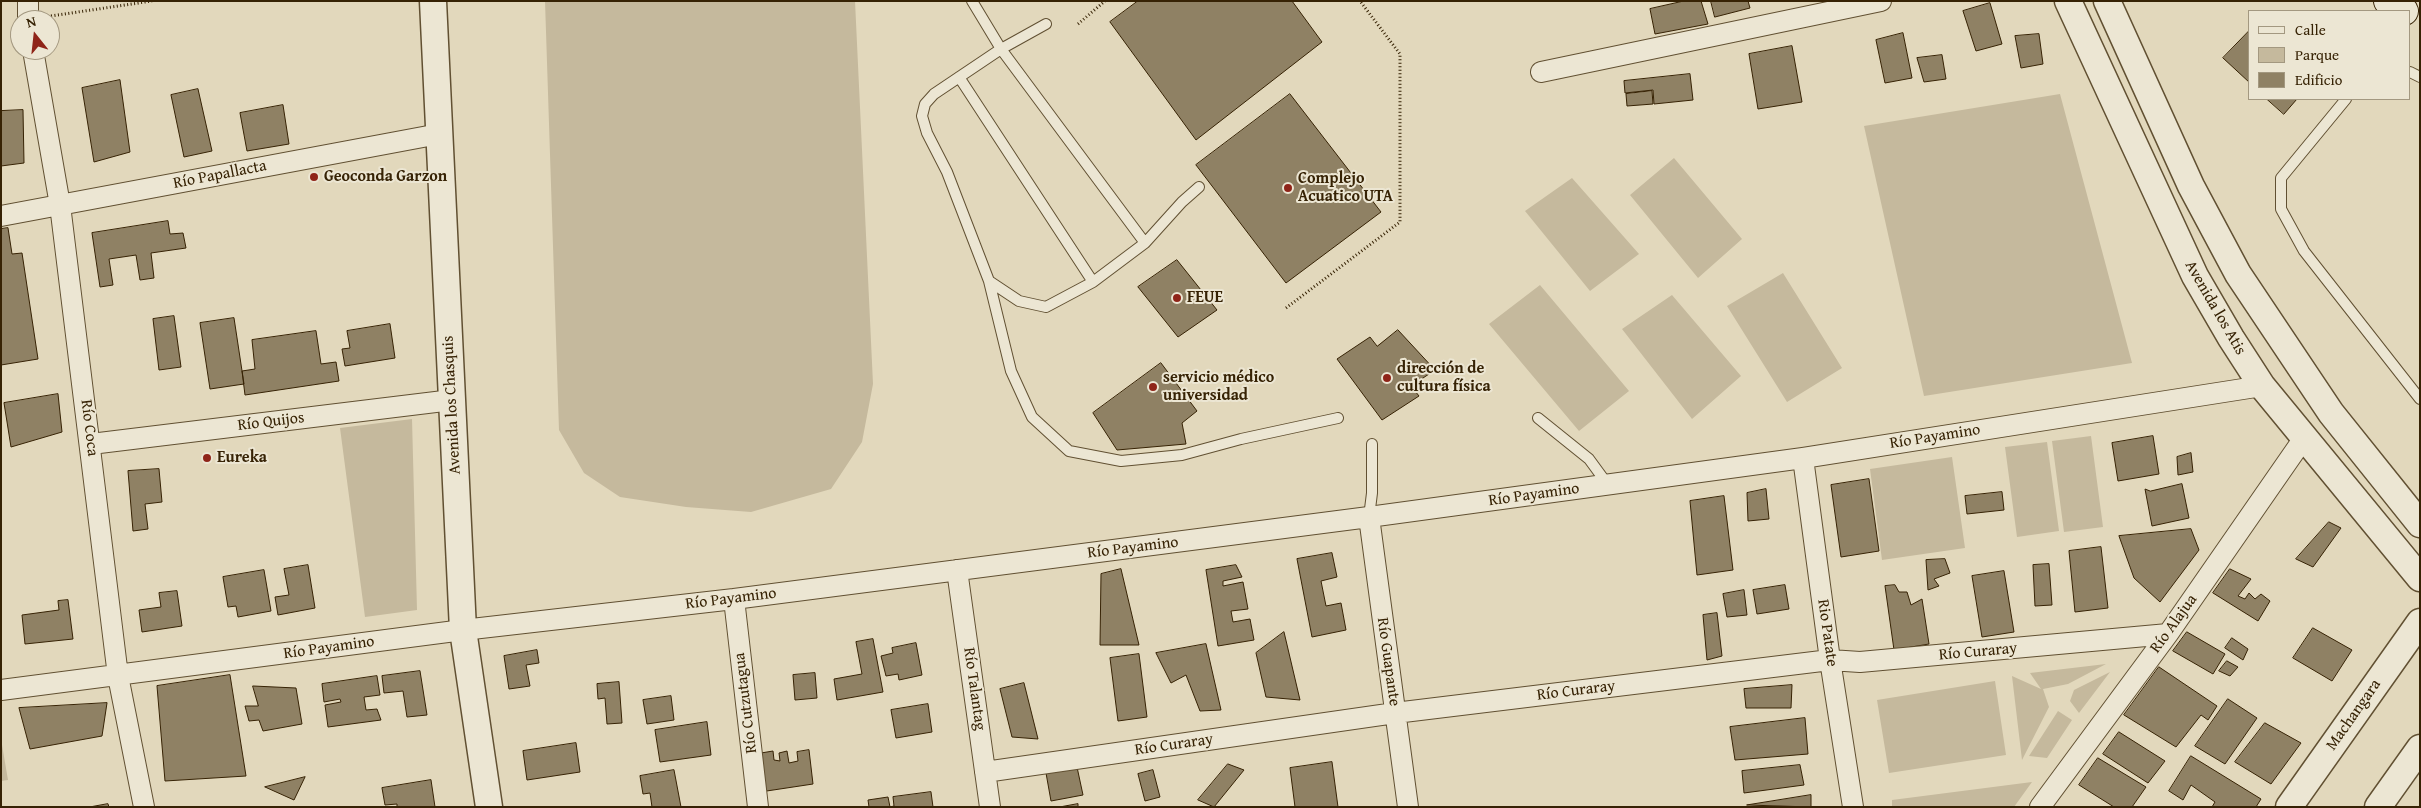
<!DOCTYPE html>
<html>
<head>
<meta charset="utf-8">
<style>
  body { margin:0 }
  #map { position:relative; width:2421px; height:808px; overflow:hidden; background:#e2d8bc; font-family:"Gentium Book Plus",serif }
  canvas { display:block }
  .frame { position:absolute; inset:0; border:2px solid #362204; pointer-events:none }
  .legend { position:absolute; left:2248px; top:10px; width:162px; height:90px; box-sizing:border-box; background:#ece6d3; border:1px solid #a39880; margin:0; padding:6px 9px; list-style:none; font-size:15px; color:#362204 }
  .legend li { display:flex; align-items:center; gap:10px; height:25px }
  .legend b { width:25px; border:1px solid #a39880 }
  .north { position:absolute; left:10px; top:10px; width:50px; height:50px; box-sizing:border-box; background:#ece6d3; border:1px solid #a39880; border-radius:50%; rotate:344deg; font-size:14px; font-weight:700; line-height:20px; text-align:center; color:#362204 }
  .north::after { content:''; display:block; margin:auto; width:18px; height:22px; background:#8f2418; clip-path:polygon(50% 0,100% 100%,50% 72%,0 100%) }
</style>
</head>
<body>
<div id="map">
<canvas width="2421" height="808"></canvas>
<div class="frame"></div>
<ul class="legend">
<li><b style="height:6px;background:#ece6d3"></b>Calle</li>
<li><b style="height:14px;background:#c5b99d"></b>Parque</li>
<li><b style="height:14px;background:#8f8164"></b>Edificio</li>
</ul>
<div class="north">N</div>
</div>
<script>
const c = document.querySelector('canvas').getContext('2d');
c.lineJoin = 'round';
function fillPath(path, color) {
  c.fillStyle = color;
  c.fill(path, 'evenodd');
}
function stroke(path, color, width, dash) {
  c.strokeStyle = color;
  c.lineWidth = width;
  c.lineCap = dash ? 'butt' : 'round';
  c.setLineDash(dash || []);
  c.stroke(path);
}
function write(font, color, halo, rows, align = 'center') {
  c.font = font + ' "Gentium Book Plus",serif';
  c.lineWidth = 4;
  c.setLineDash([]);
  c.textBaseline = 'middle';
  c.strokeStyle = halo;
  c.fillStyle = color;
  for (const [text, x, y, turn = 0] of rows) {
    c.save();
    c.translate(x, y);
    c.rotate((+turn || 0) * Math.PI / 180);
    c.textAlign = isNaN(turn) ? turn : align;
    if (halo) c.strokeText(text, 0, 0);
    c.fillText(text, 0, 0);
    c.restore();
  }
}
fillPath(new Path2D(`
  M545 1H855L873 384 862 442 831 489 751 512 686 507 620 497 584 473 559 430Z
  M2060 94 2132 363 1924 396 1864 126Z
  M1674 158 1742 239 1698 278 1630 195Z
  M1572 178 1639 254 1590 291 1525 211Z
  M1783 273 1842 368 1787 402 1727 306Z
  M1540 285 1629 391 1579 431 1489 324Z
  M1672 295 1741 376 1692 419 1622 329Z
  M412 419 417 610 365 617 340 428Z
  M2091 436 2103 527 2064 532 2052 441Z
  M2047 442 2059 531 2017 537 2005 447Z
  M1952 457 1965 548 1882 560 1870 469Z
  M2106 664 2068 684 2043 689 2049 707 2022 760 2012 676 2041 689 2030 673Z
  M2110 672 2079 713 2070 701 2074 690Z
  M1995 681 2006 755 1889 773 1877 700Z
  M2058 711 2072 720 2047 758 2029 756Z
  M1 739 8 780 1 781Z
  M2032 782 2014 807H1892V800Z`), '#c5b99d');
const building = new Path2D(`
  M1138 1H1292L1322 42 1196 140 1110 22Z
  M1684 1H1701L1708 24 1655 34 1650 9Z
  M1711 1H1748L1750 8 1715 17Z
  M1990 3 2002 44 1976 51 1963 11Z
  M2250 30V83L2223 58Z
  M1903 33 1912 78 1885 83 1876 40Z
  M2039 34 2043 64 2021 68 2015 36Z
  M1792 46 1802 102 1758 109 1749 54Z
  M1942 55 1946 79 1924 82 1917 58Z
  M1690 74 1693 100 1654 104 1653 90 1625 93 1624 81Z
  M120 80 130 152 94 162 82 88Z
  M198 89 212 151 184 157 171 95Z
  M1652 91 1653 104 1627 106 1626 94Z
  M1290 94 1381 212 1286 283 1196 165Z
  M2267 99H2297L2284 114Z
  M283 105 289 144 247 151 240 113Z
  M23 110 24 163 1 166V111Z
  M168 221 170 234 183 233 186 248 151 253 154 278 140 280 136 255 109 259 113 285 100 287 92 233Z
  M8 228 12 254 22 253 38 359 1 365V229Z
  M1177 260 1217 310 1178 337 1138 287Z
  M174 316 181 367 159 370 153 319Z
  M234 318 244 384 210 389 200 323Z
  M390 324 395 358 345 366 342 349 350 348 347 331Z
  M1398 330 1435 370 1411 386 1419 396 1382 420 1337 359 1370 337 1377 346Z
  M316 331 321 364 336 362 339 381 245 395 242 371 255 369 252 340Z
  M1161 363 1197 411 1182 423 1186 444 1117 450 1093 413Z
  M58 394 62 432 11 447 4 403Z
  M2153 436 2159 474 2118 481 2112 443Z
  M2191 453 2193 472 2178 475 2177 457Z
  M159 469 162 502 145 504 148 529 133 531 128 471Z
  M1869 479 1879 551 1841 557 1831 485Z
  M2182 484 2189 518 2152 526 2145 489 2150 491Z
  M1766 489 1769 519 1748 521 1747 493Z
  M2002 492 2004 510 1967 514 1965 496Z
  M1724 496 1733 570 1697 575 1690 501Z
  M2329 522 2341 528 2313 567 2296 559Z
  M2191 529 2199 550 2160 602 2134 578 2119 536Z
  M2101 547 2108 608 2075 612 2069 551Z
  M1332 553 1337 577 1321 581 1326 606 1341 603 1346 630 1312 637 1297 559Z
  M1945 559 1950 573 1934 579 1939 586 1928 590 1926 560Z
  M2049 564 2052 605 2035 606 2033 565Z
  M308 565 315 608 278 615 275 597 289 595 284 569Z
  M1236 565 1242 577 1223 581V586L1243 582 1248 609 1231 611 1233 622 1250 619 1254 640 1218 646 1206 570Z
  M1121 569 1139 645H1100L1101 574Z
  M2230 569 2251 579 2238 596 2245 599 2249 593 2255 599 2261 594 2270 601 2258 621 2213 593Z
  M264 570 271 611 238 617 236 606 228 607 223 577Z
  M2004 571 2014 632 1982 637 1972 576Z
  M1785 585 1789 609 1757 614 1753 590Z
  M1895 585 1899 592H1907L1911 605 1922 599 1929 644 1894 650 1885 586Z
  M1744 590 1747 615 1727 617 1723 594Z
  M177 591 182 626 142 632 139 610 161 607 159 593Z
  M68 600 73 639 25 644 22 615 59 610 58 601Z
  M1717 613 1722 656 1707 660 1703 615Z
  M2313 628 2352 650 2332 681 2293 658Z
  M1284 632 1300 700 1266 697 1256 653Z
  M2187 632 2225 654 2213 674 2173 651Z
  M2232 638 2248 649 2243 660 2225 648Z
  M873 639 883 692 837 700 834 679 862 674 856 642Z
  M916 643 922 675 899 680 898 674 886 676 881 656 893 653 892 648Z
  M1206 644 1221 710 1200 711 1186 675 1171 683 1156 653Z
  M537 650 539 663 526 665 530 686 509 689 504 656Z
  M1139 654 1147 717 1118 721 1110 658Z
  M2227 661 2238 667 2230 676 2219 671Z
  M2159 667 2217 706 2208 720 2201 715 2176 747 2124 715Z
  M420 671 427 715 407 717 403 691 384 693 382 676Z
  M815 673 817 698 795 700 793 675Z
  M230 675 246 776 165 781 157 686Z
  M377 676 380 695 364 697 366 710 377 709 381 720 328 727 325 705 341 702 340 699 324 702 322 684Z
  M619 682 622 723 607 724 605 698 598 699 597 684Z
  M1024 683 1038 739 1012 737 1000 689Z
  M1792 685 1791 708H1746L1744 689Z
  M253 686 296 688 302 724 263 731 259 720 249 721 245 706H258Z
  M671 696 674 720 647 724 643 700Z
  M2228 699 2257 718 2225 764 2195 746Z
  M107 703 102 736 30 749 19 708Z
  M928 704 932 732 896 738 891 710Z
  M1805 718 1808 754 1735 760 1730 727Z
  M707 722 711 755 660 762 655 730Z
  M2265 723 2301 743 2271 784 2235 762Z
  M2119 732 2165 761 2148 783 2103 754Z
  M576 743 580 772 527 780 523 751Z
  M809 750 813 784 760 792 755 754 773 751 774 760 780 761 779 753 787 751 789 763 798 761 797 752Z
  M2191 756 2261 799 2256 807H2212L2215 802 2191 785 2183 800 2169 791Z
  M2098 758 2146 787 2132 807H2114L2079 785Z
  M1332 762 1338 807H1295L1290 768Z
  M1228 764 1244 770 1214 807 1198 800Z
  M1800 765 1804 785 1744 793 1742 771Z
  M1077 767 1083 795 1051 801 1046 773Z
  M674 770 681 807H652L650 793 643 794 640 776Z
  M1153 770 1160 797 1145 801 1138 774Z
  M305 777 294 800 265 787Z
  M431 780 435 807H397V804L385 805 382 788Z
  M931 792 933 807H869L868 800 888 797 890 807 894 806 893 797Z
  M1811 795V807L1747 805Z
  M108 804 109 807H90Z
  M1078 804V807H1060Z`);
fillPath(building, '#8f8164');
stroke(building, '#362204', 1);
const service = new Path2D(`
  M972 1 1001 49 1145 243
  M1046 24 1001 49 934 94 925 104 922 116 927 133 947 172 989 281 1011 371 1032 417 1069 451 1121 461 1182 455 1241 439 1338 418
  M2410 72 2420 77
  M959 77 1093 282 1145 243 1182 202 1199 187
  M2346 99 2281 178V209L2304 251 2420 399
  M989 281 1019 301 1046 307 1093 282
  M1538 418 1589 459 1608 485
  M1369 517 1372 493V444`);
const minor = new Path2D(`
  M28 1V20
  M33 50 60 205 118 676 144 807
  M1541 72 1881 1
  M1 216 439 134
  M91 444 452 400
  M1803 458 1830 660 1853 807
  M1369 517 1408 807
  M957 570 990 807
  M734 599 758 807
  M1 690 463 630 734 599 1369 517 1803 458 2262 386
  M985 772 1395 713 1830 660 1860 662 2168 634
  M2040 807 2168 634 2304 438`);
const tertiary = new Path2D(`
  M433 1 463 630 489 807
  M2068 1 2195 276 2231 338 2262 386 2420 578
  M2107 1 2191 186 2238 274 2331 413 2420 524
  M2289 807 2420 622
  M2378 807 2420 748`);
const secondary = new Path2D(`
  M2388 1 2404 11`);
stroke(service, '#615032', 12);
stroke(minor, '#615032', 22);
stroke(tertiary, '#615032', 29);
stroke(secondary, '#362204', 30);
stroke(new Path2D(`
  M51 16 152 1
  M1078 24 1105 1
  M1286 308 1400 222V54L1360 1`), '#362204', 3, [1, 2.5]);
stroke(service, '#ece6d3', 10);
stroke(minor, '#ece6d3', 20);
stroke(tertiary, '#ece6d3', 26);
stroke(secondary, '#ece6d3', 28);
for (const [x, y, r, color] of [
  [314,177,5,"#8f2418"],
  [1288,188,5,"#8f2418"],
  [1177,298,5,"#8f2418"],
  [1387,378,5,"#8f2418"],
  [1153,387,5,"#8f2418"],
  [207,458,5,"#8f2418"]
]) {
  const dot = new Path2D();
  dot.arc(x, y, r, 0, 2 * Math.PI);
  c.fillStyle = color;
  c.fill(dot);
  stroke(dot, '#ece6d3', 2);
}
write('16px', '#362204', '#ece6d3', [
  ["Río Papallacta",220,175,-11],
  ["Avenida los Atis",2215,308,60],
  ["Avenida los Chasquis",452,405,-93],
  ["Río Quijos",271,422,-7],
  ["Río Coca",89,428,83],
  ["Río Payamino",1935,437,-9],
  ["Río Payamino",1534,495,-8],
  ["Río Payamino",1133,548,-7],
  ["Río Payamino",731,599,-7],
  ["Río Alajua",2174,624,-54],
  ["Rio Patate",1827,633,82],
  ["Río Payamino",329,648,-8],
  ["Río Curaray",1978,652,-5],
  ["Río Guapante",1388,662,82],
  ["Río Talantag",974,689,82],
  ["Río Curaray",1576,691,-7],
  ["Río Cutzutagua",746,703,-97],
  ["Machangara",2354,715,-55],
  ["Río Curaray",1174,745,-8]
]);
write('bold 16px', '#362204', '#ece6d3', [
  ["Geoconda Garzon",324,177],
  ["Complejo",1298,179],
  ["Acuatico UTA",1298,197],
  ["FEUE",1187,298],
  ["dirección de",1397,369],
  ["cultura física",1397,387],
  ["servicio médico",1163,378],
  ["universidad",1163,396],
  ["Eureka",217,458]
], 'left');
</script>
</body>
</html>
